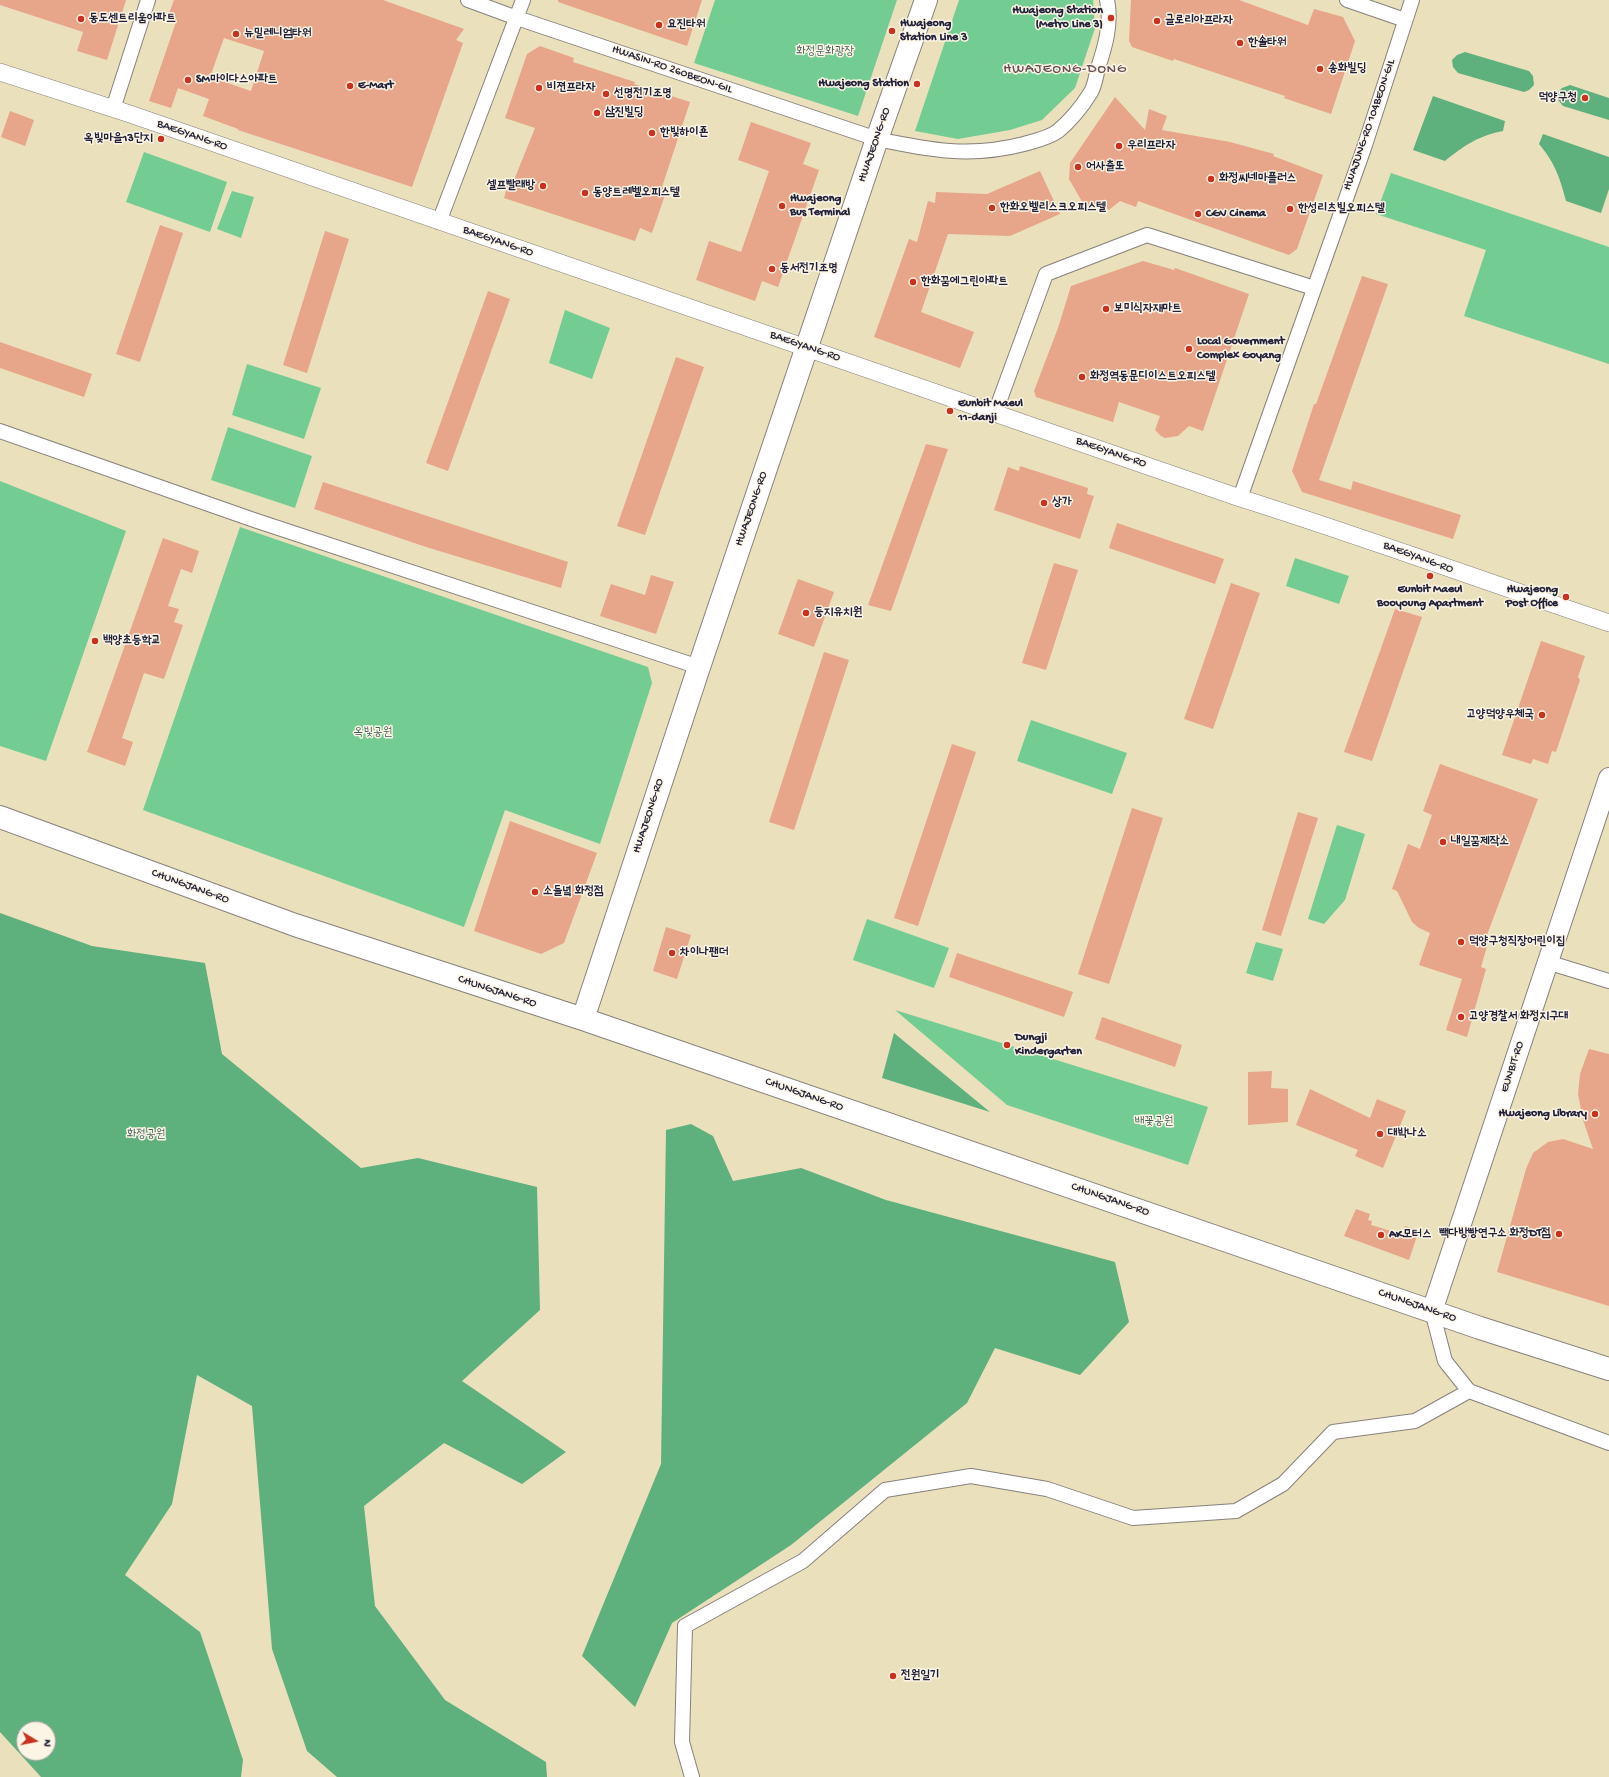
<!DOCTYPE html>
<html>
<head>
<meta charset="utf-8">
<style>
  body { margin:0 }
  #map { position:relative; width:1609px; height:1777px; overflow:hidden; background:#ebe0bc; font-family:"Gochi Hand",sans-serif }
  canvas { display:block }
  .north { position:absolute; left:16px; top:1721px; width:40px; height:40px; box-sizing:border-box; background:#fcf5e5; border:1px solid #a5a1a1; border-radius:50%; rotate:100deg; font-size:11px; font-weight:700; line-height:16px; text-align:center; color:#22223b }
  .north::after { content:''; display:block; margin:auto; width:14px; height:18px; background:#c8321e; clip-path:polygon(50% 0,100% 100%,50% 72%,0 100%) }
</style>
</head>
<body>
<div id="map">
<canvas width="1609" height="1777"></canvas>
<div class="north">N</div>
</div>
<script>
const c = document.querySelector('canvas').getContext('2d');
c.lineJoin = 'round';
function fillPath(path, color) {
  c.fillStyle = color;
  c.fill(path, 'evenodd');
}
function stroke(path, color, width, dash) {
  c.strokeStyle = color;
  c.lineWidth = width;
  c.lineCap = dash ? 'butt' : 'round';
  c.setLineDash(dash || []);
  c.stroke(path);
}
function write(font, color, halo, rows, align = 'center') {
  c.font = font + ' "Gochi Hand","Poor Story",sans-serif';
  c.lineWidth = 3;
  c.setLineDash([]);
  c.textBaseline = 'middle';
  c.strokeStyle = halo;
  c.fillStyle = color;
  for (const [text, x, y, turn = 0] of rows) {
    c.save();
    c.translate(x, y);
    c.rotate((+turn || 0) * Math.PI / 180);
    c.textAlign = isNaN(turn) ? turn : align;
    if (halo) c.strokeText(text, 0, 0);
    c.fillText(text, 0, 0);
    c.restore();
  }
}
fillPath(new Path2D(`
  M715 0H897L858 116 694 63Z
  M959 0H1093L1095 28 1075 88 1042 120 1010 130 958 139 915 131Z
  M144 152 227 182 210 232 126 202Z
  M1391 173 1609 247V364L1464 316 1486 250 1376 214Z
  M232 191 254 197 241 238 217 229Z
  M565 310 610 328 592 379 549 363Z
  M247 364 321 388 304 439 232 415Z
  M228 427 312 456 295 508 211 480Z
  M0 481 126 531 46 761 0 746Z
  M240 527 648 667 652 683 600 844 505 810 464 927 143 810Z
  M1295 558 1349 576 1339 604 1286 586Z
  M1031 720 1127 753 1112 794 1017 761Z
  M1337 825 1365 834 1345 900 1324 924 1308 919Z
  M867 919 949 948 934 988 853 960Z
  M1256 942 1283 949 1273 981 1246 973Z
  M895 1010 1208 1107 1188 1165 1007 1105Z`), '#73cd93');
fillPath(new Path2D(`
  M1465 52 1529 71 1533 76 1534 85 1529 90 1524 92 1458 73 1453 67 1452 60 1457 55Z
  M1570 85 1609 98V120L1563 106 1558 100 1557 93 1562 88Z
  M1433 96 1505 121 1503 131C1478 136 1465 145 1445 161L1413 150Z
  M1543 134 1609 157V189L1601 213 1566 201C1560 178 1555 163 1539 144Z
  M0 913 92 946 205 963 222 1054 361 1168 418 1158 537 1187 540 1310 462 1381 566 1452 522 1484 444 1443 364 1506 375 1606 445 1700 546 1762 547 1777H337L307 1751 272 1649 252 1406 197 1375 172 1504 125 1575 200 1632 243 1760 241 1777H41L0 1732ZM24 1729H48V1753H24Z
  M894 1033 990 1112 882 1078Z
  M691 1124 713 1136 733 1181 801 1168 886 1200 1115 1262 1129 1322 1080 1375 995 1348 967 1403 791 1545 672 1623 635 1707 582 1656 661 1464 666 1130Z`), '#5eb07d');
fillPath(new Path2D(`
  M0 0H126L107 60 77 51 83 32 0 5Z
  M174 0H383L464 29 456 40 463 43 412 187 238 130V129L203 116 209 99 178 88 171 108 149 101 176 22 167 19ZM224 38 264 51 251 91 210 77Z
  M558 0H702L687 46 558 2Z
  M1131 0H1239L1308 25 1314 9 1343 17 1355 41 1331 114 1284 98 1285 96 1174 59 1173 61 1132 47 1129 41Z
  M540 46 574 58 573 62 635 82 634 84 690 102 662 187 667 189 652 233 640 228 635 241 504 198 509 181 514 180 535 128 505 118 527 54Z
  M1115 97 1145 130 1149 109 1167 116 1162 130 1230 142 1274 154 1273 156 1323 175 1297 249 1289 255 1138 201 1136 207 1120 201 1109 210 1101 203 1088 212 1069 179 1070 163Z
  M10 111 34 120 25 146 1 137Z
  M751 122 811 143 803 164 819 170 778 287 762 281 755 301 696 280 709 241 741 252 769 171 738 160Z
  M1040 171 1060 214 1010 236 948 234 921 312 974 332 960 368 874 337 909 239 917 242 928 201 935 203 936 192 987 194Z
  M160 225 183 233 140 362 116 354Z
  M325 231 349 239 307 373 283 365Z
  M1143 261 1174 270 1175 268 1249 294 1203 431 1189 426 1178 436 1165 438 1161 436 1155 430 1160 416 1119 402 1113 422 1036 397 1034 391 1058 328 1071 286Z
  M1362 276 1388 284 1319 480 1351 490 1353 481 1461 515 1453 539 1302 492 1292 471 1314 404H1316Z
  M488 291 510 299 448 471 426 463Z
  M0 342 92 374 84 397 0 368Z
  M676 357 704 367 645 535 617 526Z
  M926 444 948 449 891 611 868 605Z
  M1020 466 1088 488 1087 494 1094 496 1080 539 994 510 1008 467 1019 471Z
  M323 482 568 562 561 588 426 547 314 509Z
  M1117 523 1224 559 1215 584 1109 548Z
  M163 538 199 551 192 573 181 569 168 606 179 609 174 622 183 625 164 679 144 673 122 738 133 742 125 766 87 752Z
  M1054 563 1078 570 1046 670 1022 663Z
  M651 575 674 582 656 634 600 616 611 584 645 595Z
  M798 579 834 592 814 647 778 634Z
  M1231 583 1260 593 1213 729 1184 719Z
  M1395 609 1422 617 1372 761 1344 752Z
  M1541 641 1585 656 1578 677 1580 680 1556 752 1552 751 1548 764 1533 759 1531 764 1502 755Z
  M824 652 849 660 794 830 769 822Z
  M952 744 976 752 918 926 894 918Z
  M1440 764 1538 799 1487 935 1490 936 1481 967 1486 969 1467 1037 1446 1030 1462 979 1419 965 1430 933 1419 928 1412 922 1397 891 1392 889 1408 844 1420 849 1432 815 1423 811Z
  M1132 808 1163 818 1109 984 1078 974Z
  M1298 812 1318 818 1281 936 1262 930Z
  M510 821 597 853 564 943 541 954 474 931Z
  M666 927 691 935 677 979 653 971Z
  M957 953 1073 992 1064 1017 949 977Z
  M1102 1017 1182 1045 1175 1067 1095 1039Z
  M1589 1049 1609 1054V1306L1497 1272 1526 1169 1533 1153 1548 1142 1563 1139 1593 1149 1583 1120 1578 1094 1580 1074Z
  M1272 1071 1271 1088 1288 1089V1122L1248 1125V1072Z
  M1310 1089 1370 1118 1377 1099 1406 1111 1383 1168 1355 1156 1358 1150 1296 1125Z
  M1356 1209 1370 1214 1368 1220 1372 1221 1371 1225 1401 1234 1405 1226 1419 1230 1409 1260 1344 1236Z`), '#e7a58a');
const minor = new Path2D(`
  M468 0 517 18 877 139C929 150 970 158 1024 144 1034 141 1049 138 1058 131 1070 121 1083 105 1091 92 1095 85 1096 76 1098 68 1105 47 1112 23 1107 0
  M1347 0 1405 20
  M113 109 148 0
  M439 222 523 0
  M995 413 1046 274 1147 235 1314 288
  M0 431 254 520 699 667
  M1240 498 1364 148 1412 0
  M1547 962 1609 981
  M1432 1311 1445 1361 1469 1391 1609 1443
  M692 1777 682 1742 685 1626 803 1561 885 1490 971 1476 1047 1489 1133 1518 1236 1511 1283 1484 1333 1432 1415 1421 1469 1391`);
const tertiary = new Path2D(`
  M0 72 130 114 1240 498C1364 537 1486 582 1609 623`);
const secondary = new Path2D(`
  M1432 1311 1609 778`);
const primary = new Path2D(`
  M0 817 295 925 583 1019 1480 1328 1609 1369
  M583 1019 699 667 877 139 926 0`);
stroke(minor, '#86817c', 16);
stroke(tertiary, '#86817c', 18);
stroke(secondary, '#86817c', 22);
stroke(primary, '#86817c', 24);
stroke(minor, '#fff', 14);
stroke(tertiary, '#fff', 17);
stroke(secondary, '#fff', 20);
stroke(primary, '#fff', 22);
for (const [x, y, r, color] of [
  [1111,18,4,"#c8321e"],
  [81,19,4,"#c8321e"],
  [1157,21,4,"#c8321e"],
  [659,25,4,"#c8321e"],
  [892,31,4,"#c8321e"],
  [236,34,4,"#c8321e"],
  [1240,43,4,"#c8321e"],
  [1320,69,4,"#c8321e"],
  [188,80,4,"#c8321e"],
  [917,84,4,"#c8321e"],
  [350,86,4,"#c8321e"],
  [539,88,4,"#c8321e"],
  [606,94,4,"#c8321e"],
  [1585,98,4,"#c8321e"],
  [597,113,4,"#c8321e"],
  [652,133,4,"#c8321e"],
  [161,139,4,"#c8321e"],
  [1119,146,4,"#c8321e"],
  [1078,167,4,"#c8321e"],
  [1211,179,4,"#c8321e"],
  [543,186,4,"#c8321e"],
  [585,193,4,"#c8321e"],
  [782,206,4,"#c8321e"],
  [992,208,4,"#c8321e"],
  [1290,209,4,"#c8321e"],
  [1198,214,4,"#c8321e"],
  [772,269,4,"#c8321e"],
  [913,282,4,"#c8321e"],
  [1106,309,4,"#c8321e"],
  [1189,349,4,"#c8321e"],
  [1082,377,4,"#c8321e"],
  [950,411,4,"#c8321e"],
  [1044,503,4,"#c8321e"],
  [1430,576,4,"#c8321e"],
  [1566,597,4,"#c8321e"],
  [806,613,4,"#c8321e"],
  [95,641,4,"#c8321e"],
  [1542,715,4,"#c8321e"],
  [1443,842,4,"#c8321e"],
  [535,892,4,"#c8321e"],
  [1461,942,4,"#c8321e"],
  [672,953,4,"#c8321e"],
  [1461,1017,4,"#c8321e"],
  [1007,1045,4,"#c8321e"],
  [1595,1114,4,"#c8321e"],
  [1380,1134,4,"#c8321e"],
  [1559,1234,4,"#c8321e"],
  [1381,1235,4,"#c8321e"],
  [893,1676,4,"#c8321e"]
]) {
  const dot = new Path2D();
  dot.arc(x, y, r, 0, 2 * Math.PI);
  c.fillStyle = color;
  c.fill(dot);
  stroke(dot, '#fcf5e5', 1.5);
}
write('bold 12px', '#22223b', '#fcf5e5', [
  ["Hwajeong Station",1103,11,"right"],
  ["(Metro Line 3)",1103,25,"right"],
  ["동도센트리움아파트",89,19],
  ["글로리아프라자",1165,21],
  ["Hwajeong",900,24],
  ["Station Line 3",900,38],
  ["요진타워",667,25],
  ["뉴밀레니엄타워",244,34],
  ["한솔타워",1248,43],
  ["송화빌딩",1328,69],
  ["SM마이다스아파트",196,80],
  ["Hwajeong Station",909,84,"right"],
  ["E-Mart",358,86],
  ["비젼프라자",547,88],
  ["선명전기조명",614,94],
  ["덕양구청",1577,98,"right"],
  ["삼진빌딩",605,113],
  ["한빛하이죤",660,133],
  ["옥빛마을13단지",153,139,"right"],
  ["우리프라자",1127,146],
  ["어사출또",1086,167],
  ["화정씨네마플러스",1219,179],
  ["셀프빨래방",535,186,"right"],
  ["동양트레벨오피스텔",593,193],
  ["Hwajeong",790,199],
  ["Bus Terminal",790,213],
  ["한화오벨리스크오피스텔",1000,208],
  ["한성리츠빌오피스텔",1298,209],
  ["CGV Cinema",1206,214],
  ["동서전기조명",780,269],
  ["한화꿈에그린아파트",921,282],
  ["보미식자재마트",1114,309],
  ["Local Government",1197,342],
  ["Complex Goyang",1197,356],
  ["화정역동문디이스트오피스텔",1090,377],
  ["Eunbit Maeul",958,404],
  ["11-danji",958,418],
  ["상가",1052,503],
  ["Eunbit Maeul",1430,590,"center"],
  ["Booyoung Apartment",1430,604,"center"],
  ["Hwajeong",1558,590,"right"],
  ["Post Office",1558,604,"right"],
  ["둥지유치원",814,613],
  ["백양초등학교",103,641],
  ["고양덕양우체국",1534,715,"right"],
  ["내일꿈제작소",1451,842],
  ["소들녘 화정점",543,892],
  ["덕양구청직장어린이집",1469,942],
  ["차이나팬더",680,953],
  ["고양경찰서 화정지구대",1469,1017],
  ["Dungji",1015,1038],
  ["Kindergarten",1015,1052],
  ["Hwajeong Library",1587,1114,"right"],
  ["대박나소",1388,1134],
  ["빽다방빵연구소 화정DT점",1551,1234,"right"],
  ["AK모터스",1389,1235],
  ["전원일기",901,1676]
], 'left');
write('12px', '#3e5e5a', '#fcf5e5', [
  ["화정문화광장",825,52],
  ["옥빛공원",373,733],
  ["배꽃공원",1154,1122],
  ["화정공원",146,1135]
]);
write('12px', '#22223b', '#fcf5e5', [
  ["HWASIN-RO 260BEON-GIL",672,70,19],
  ["HWAJUNG-RO 104BEON-GIL",1370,125,-71],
  ["BAEGYANG-RO",192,136,19],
  ["HWAJEONG-RO",875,145,-71],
  ["BAEGYANG-RO",498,242,19],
  ["BAEGYANG-RO",805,347,19],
  ["BAEGYANG-RO",1111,453,19],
  ["HWAJEONG-RO",752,509,-71],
  ["BAEGYANG-RO",1418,558,20],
  ["HWAJEONG-RO",649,816,-72],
  ["CHUNGJANG-RO",190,887,20],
  ["CHUNGJANG-RO",497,992,18],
  ["EUNBIT-RO",1513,1067,-72],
  ["CHUNGJANG-RO",804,1095,19],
  ["CHUNGJANG-RO",1110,1200,19],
  ["CHUNGJANG-RO",1417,1306,19]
]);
c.letterSpacing = '1px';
write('14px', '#675057', '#fcf5e5', [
  ["HWAJEONG-DONG",1065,70]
]);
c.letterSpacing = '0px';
</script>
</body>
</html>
